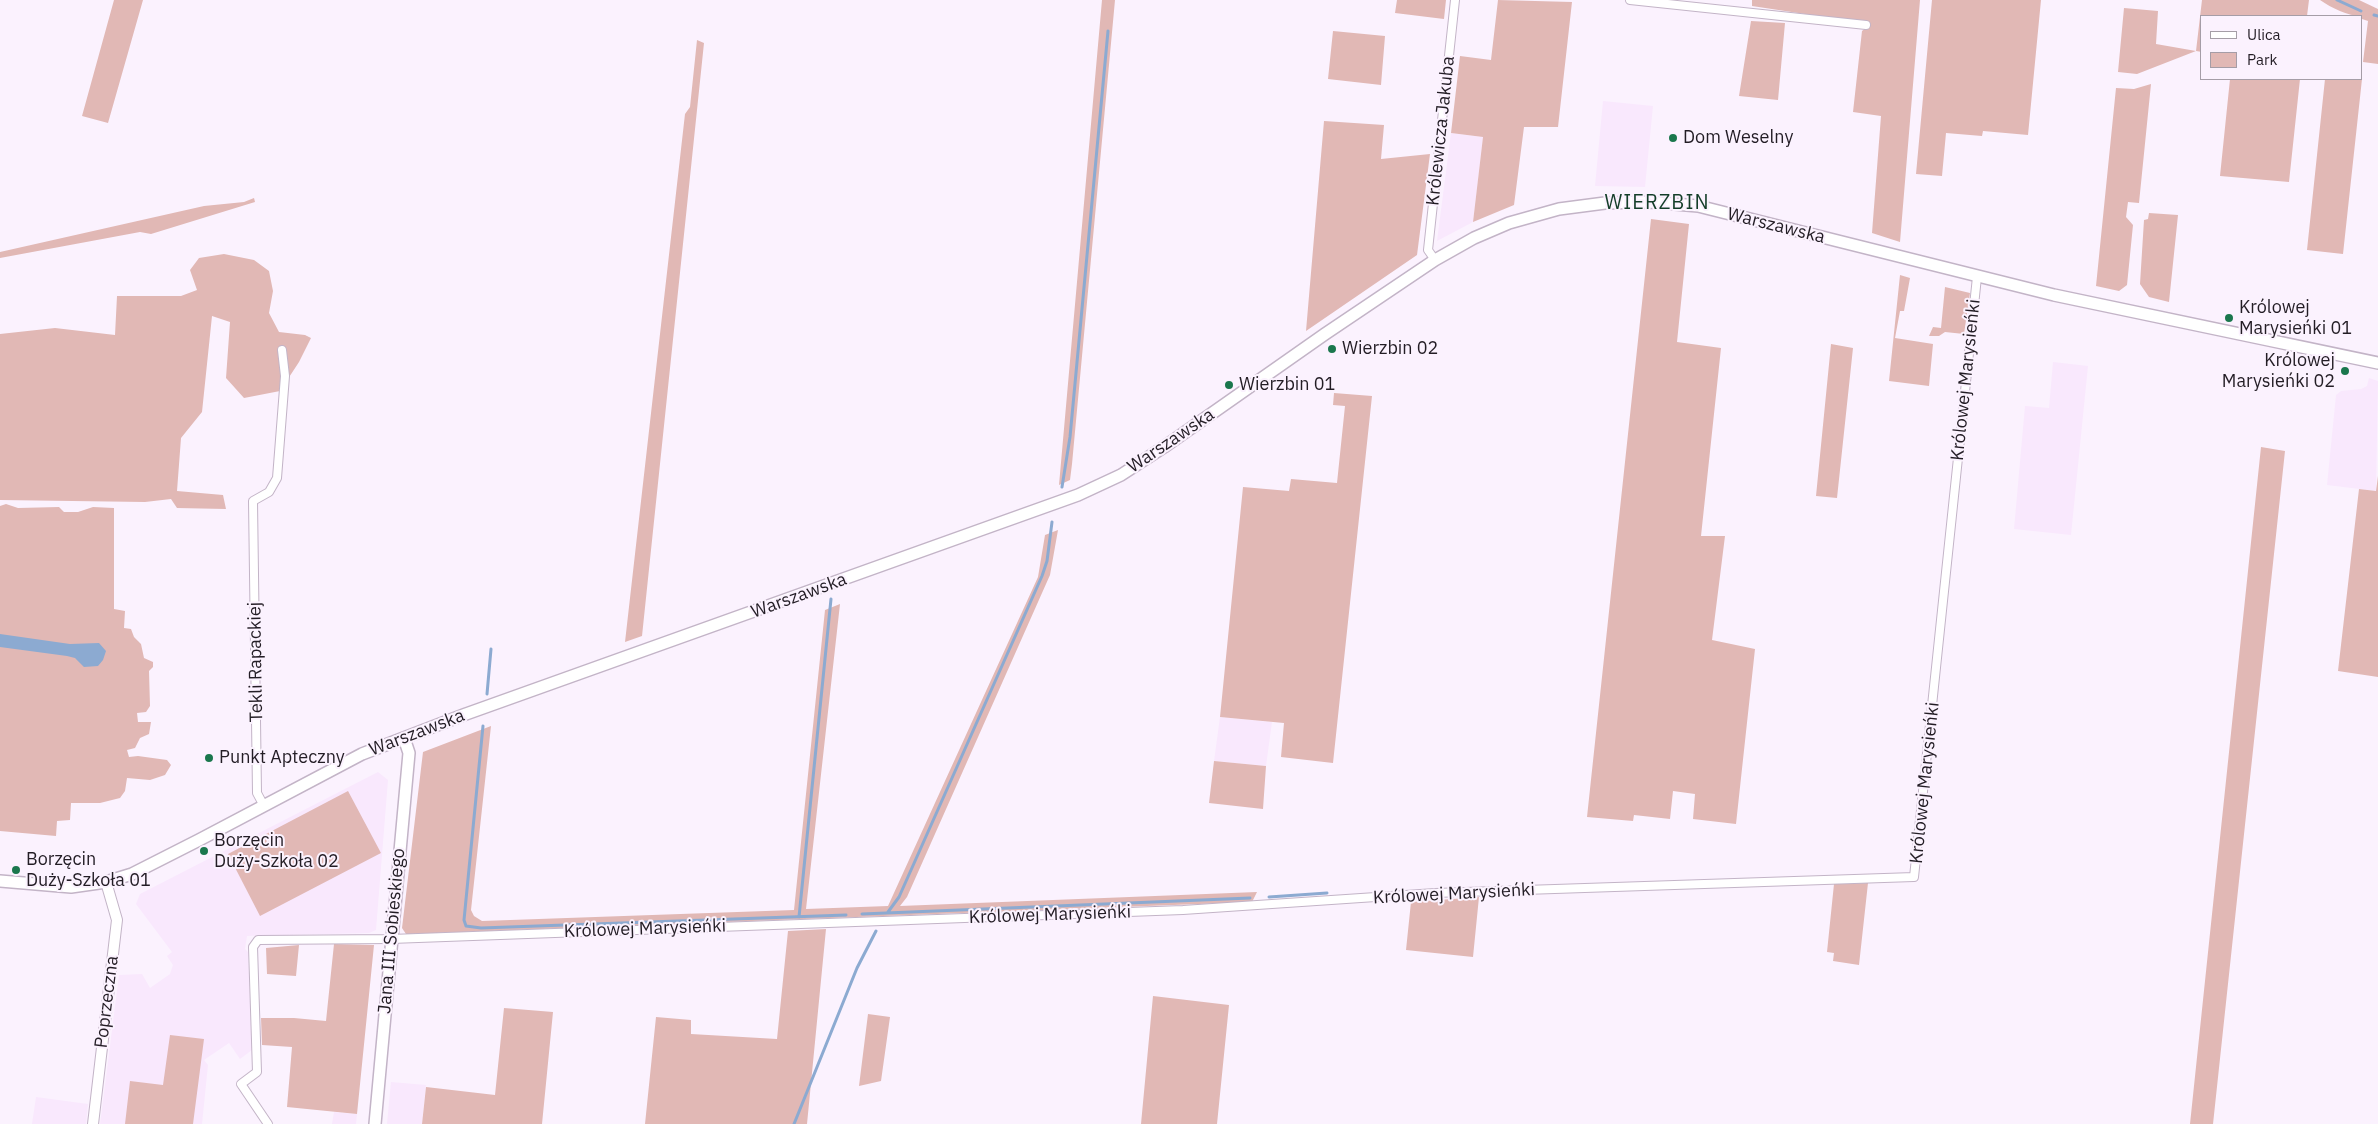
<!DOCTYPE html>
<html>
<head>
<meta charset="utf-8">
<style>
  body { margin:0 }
  #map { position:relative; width:2378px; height:1124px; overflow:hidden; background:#fbf2fe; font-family:"IBM Plex Sans",sans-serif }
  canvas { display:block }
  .legend { position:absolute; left:2200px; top:15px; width:162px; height:65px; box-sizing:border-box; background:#fbf2fe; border:1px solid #a59da7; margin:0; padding:6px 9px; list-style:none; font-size:15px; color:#231d25 }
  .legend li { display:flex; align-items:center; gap:10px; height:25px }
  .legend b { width:25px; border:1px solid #a59da7 }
</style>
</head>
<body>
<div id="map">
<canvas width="2378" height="1124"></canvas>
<ul class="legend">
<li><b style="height:6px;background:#fff"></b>Ulica</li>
<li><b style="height:14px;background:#e1b8b5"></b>Park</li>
</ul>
</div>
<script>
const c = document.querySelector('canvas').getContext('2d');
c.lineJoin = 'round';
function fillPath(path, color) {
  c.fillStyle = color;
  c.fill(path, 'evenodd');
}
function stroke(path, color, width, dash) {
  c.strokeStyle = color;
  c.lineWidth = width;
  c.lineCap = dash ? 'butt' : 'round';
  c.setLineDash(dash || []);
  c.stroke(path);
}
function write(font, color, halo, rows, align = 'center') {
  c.font = font + ' "IBM Plex Sans",sans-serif';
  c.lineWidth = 4;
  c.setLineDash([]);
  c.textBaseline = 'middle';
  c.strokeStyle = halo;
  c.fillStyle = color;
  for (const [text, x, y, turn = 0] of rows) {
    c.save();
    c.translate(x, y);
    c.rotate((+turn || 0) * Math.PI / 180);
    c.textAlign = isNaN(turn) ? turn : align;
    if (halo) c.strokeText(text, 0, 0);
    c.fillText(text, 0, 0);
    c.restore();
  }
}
fillPath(new Path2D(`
  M1603 101 1653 106 1645 187 1595 186Z
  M1451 133 1483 137 1473 222 1437 241Z
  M2053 362 2088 366 2071 535 2014 529 2025 406 2049 408Z
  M2369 378 2378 381 2376 491 2327 485 2336 395 2341 391 2361 389 2367 386Z
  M1220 717 1272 722 1266 766 1214 761Z
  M378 772 388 780 376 930 369 933 247 936 245 949 248 952 252 1050 240 1059 229 1043 204 1060 208 1065 202 1124H100L119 975 142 974 150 988 170 974 173 965 167 956 172 952 136 904 140 894Z
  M391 1082 426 1085 422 1124H387Z
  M36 1097 88 1104 86 1124H32Z
  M334 1112 357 1114 356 1124H332Z`), '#f9e8fd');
fillPath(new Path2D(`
  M114 0H143L108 123 82 116Z
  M1102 0H1115L1072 464 1070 480 1059 485Z
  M1397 0H1446L1444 19 1395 13Z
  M1498 0 1572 2 1558 127H1524L1514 205 1473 222 1483 137 1451 133 1460 56 1491 60Z
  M1752 0H1920L1900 242 1872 233 1881 116 1853 112 1862 31 1871 24 1752 6Z
  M1932 0H2041L2028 135 1983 131 1982 136 1946 133 1942 176 1916 174Z
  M2202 0H2309L2307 16H2202V52L2196 51 2137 74 2118 72 2124 8 2158 11 2156 44 2196 51Z
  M2320 0H2359L2378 9V64L2363 62 2368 21 2362 19V16C2347 16 2332 8 2320 0Z
  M1751 21 1785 23 1778 100 1739 96Z
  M1333 31 1385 36 1381 85 1328 79Z
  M697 40 704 43 642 636 625 642 685 114 690 107Z
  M2230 79H2300L2289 182 2220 176Z
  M2325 79H2362L2343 254 2307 250Z
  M2151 84 2139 203 2128 202 2126 217 2133 225 2127 285 2119 291 2096 286 2116 88 2134 89Z
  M1324 121 1384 125 1381 159 1430 154 1417 255 1306 331Z
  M254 198 255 202 151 234 140 232 0 258V252L204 206 244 202Z
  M2149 213 2178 215 2169 302 2149 297 2140 284 2144 220 2148 219Z
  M1651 219 1689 224 1677 342 1721 348 1701 536H1725L1712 640 1755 649 1736 824 1693 819 1695 794 1673 791 1670 819 1634 815 1633 821 1587 817Z
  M224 254 254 260 269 271 273 291 269 313 279 332 305 335 311 338 299 362 280 391 244 398 226 378 230 322 212 316 202 412 181 438 177 491 223 495 226 509 177 508 171 499 145 502 0 500V334L55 328 115 335 117 296H181L197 290 190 270 199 258Z
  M1900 275 1910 278 1904 311H1900L1895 338 1933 344 1929 386 1889 381Z
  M1945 287 1970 293 1964 334 1945 332 1939 336H1929L1933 327 1941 328Z
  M1831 344 1853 348 1837 498 1816 496Z
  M1334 393 1372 396 1333 763 1281 757 1284 723 1220 717 1243 487 1289 491 1291 479 1337 483 1345 406 1333 405Z
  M2261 447 2285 451 2213 1124H2190Z
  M2378 476V677L2338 671 2359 489 2376 491Z
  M6 504 18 508 59 507 64 512H78L93 507 114 508V609L125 611 124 628 131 629 134 637 141 644 144 658 153 662V667L149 671 150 706 146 712 137 713 138 722H151L149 734 140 738 135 748 127 750 129 757 138 756 167 760 171 765 165 775 150 780 127 778 125 791 120 798 100 803H71L70 820 57 821 56 836 0 831V506Z
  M1058 530 1050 575 907 897 900 906 1257 892 1252 902 410 934H406L402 928 423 752 491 726 471 910 474 916 482 921 794 910 825 610 840 604 806 909 888 906 1038 577 1045 535Z
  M1214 761 1266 766 1263 809 1209 803Z
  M348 791 381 853 260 916 228 854Z
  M1868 883 1859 965 1833 961 1834 953 1827 952 1834 884Z
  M1479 897 1473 957 1406 950 1411 902Z
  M826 929 807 1124H645L656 1017 691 1020V1034L777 1039 788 931Z
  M334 944 374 945 357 1114 287 1107 292 1047 262 1045 261 1018H294L326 1021Z
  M299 945 296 976 267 974 266 948Z
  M1153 996 1229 1005 1217 1124H1141Z
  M504 1008 553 1012 542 1124H422L426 1087 495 1095Z
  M868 1014 890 1017 881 1081 859 1086Z
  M170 1035 204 1039 193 1124H125L130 1081 163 1085Z`), '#e1b8b5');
fillPath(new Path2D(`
  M0 634 70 644 99 643 106 651 103 660 98 666 84 667 75 658 67 656 0 647Z`), '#8caad1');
stroke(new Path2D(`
  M2337 0 2361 11
  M2374 15 2378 16
  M1062 487 1070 437 1108 31
  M487 694 491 649
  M483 726 464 920 466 926 481 928 846 915
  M1269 897 1327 893
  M888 912 899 897 1042 576 1047 561 1052 522
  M862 914 1250 898
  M799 917 831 599
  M794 1124 857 968 876 931`), '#8caad1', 3);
const minor = new Path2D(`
  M1630 0 1866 25
  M1435 260 1428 250 1455 0
  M264 806 257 793 253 501 269 492 277 478 285 376 282 350
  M268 1124 241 1084 257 1072 253 947 258 940 391 939 1183 910 1435 893 1914 877 1977 277`);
const tertiary = new Path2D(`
  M93 1124 117 920 106 882`);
const secondary = new Path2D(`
  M0 881 71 887 106 882 132 874 199 840 362 754 466 714 1078 495 1121 475 1164 447 1325 334 1435 260 1474 238 1509 223 1559 209 1605 203 1651 202 1698 206 2054 295 2378 363
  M375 1124 409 753 404 738`);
stroke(minor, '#c3b4c7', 10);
stroke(tertiary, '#c3b4c7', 12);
stroke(secondary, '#c3b4c7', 14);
stroke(minor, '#fff', 8);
stroke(tertiary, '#fff', 10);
stroke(secondary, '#fff', 11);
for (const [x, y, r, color] of [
  [1673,138,5,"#1a774d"],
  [2229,318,5,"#1a774d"],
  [1332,349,5,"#1a774d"],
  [2345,371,5,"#1a774d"],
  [1229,385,5,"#1a774d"],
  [209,758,5,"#1a774d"],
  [204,851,5,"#1a774d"],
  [16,870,5,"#1a774d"]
]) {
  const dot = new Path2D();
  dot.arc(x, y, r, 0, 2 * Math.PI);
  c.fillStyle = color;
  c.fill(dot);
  stroke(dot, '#fbf2fe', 2);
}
write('18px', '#231d25', '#fbf2fe', [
  ["Królewicza Jakuba",1441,131,-84],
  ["Warszawska",1776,226,14],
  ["Królowej Marysieńki",1966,380,-84],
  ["Warszawska",1171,441,-34],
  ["Warszawska",799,596,-20],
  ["Tekli Rapackiej",256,662,-91],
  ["Warszawska",417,733,-21],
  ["Królowej Marysieńki",1925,783,-84],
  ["Królowej Marysieńki",1454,894,-3],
  ["Królowej Marysieńki",1050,915,-2],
  ["Królowej Marysieńki",645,929,-2],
  ["Jana III Sobieskiego",392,931,-85],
  ["Poprzeczna",107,1002,-83]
]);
write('18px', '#231d25', '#fbf2fe', [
  ["Dom Weselny",1683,138],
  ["Królowej",2239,308],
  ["Marysieńki 01",2239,329],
  ["Wierzbin 02",1342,349],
  ["Królowej",2335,361,"right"],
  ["Marysieńki 02",2335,382,"right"],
  ["Wierzbin 01",1239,385],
  ["Punkt Apteczny",219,758],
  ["Borzęcin",214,841],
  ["Duży-Szkoła 02",214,862],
  ["Borzęcin",26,860],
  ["Duży-Szkoła 01",26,881]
], 'left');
c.letterSpacing = '1px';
write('20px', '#143e29', '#fbf2fe', [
  ["WIERZBIN",1657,203]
]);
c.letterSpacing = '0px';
</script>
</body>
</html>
